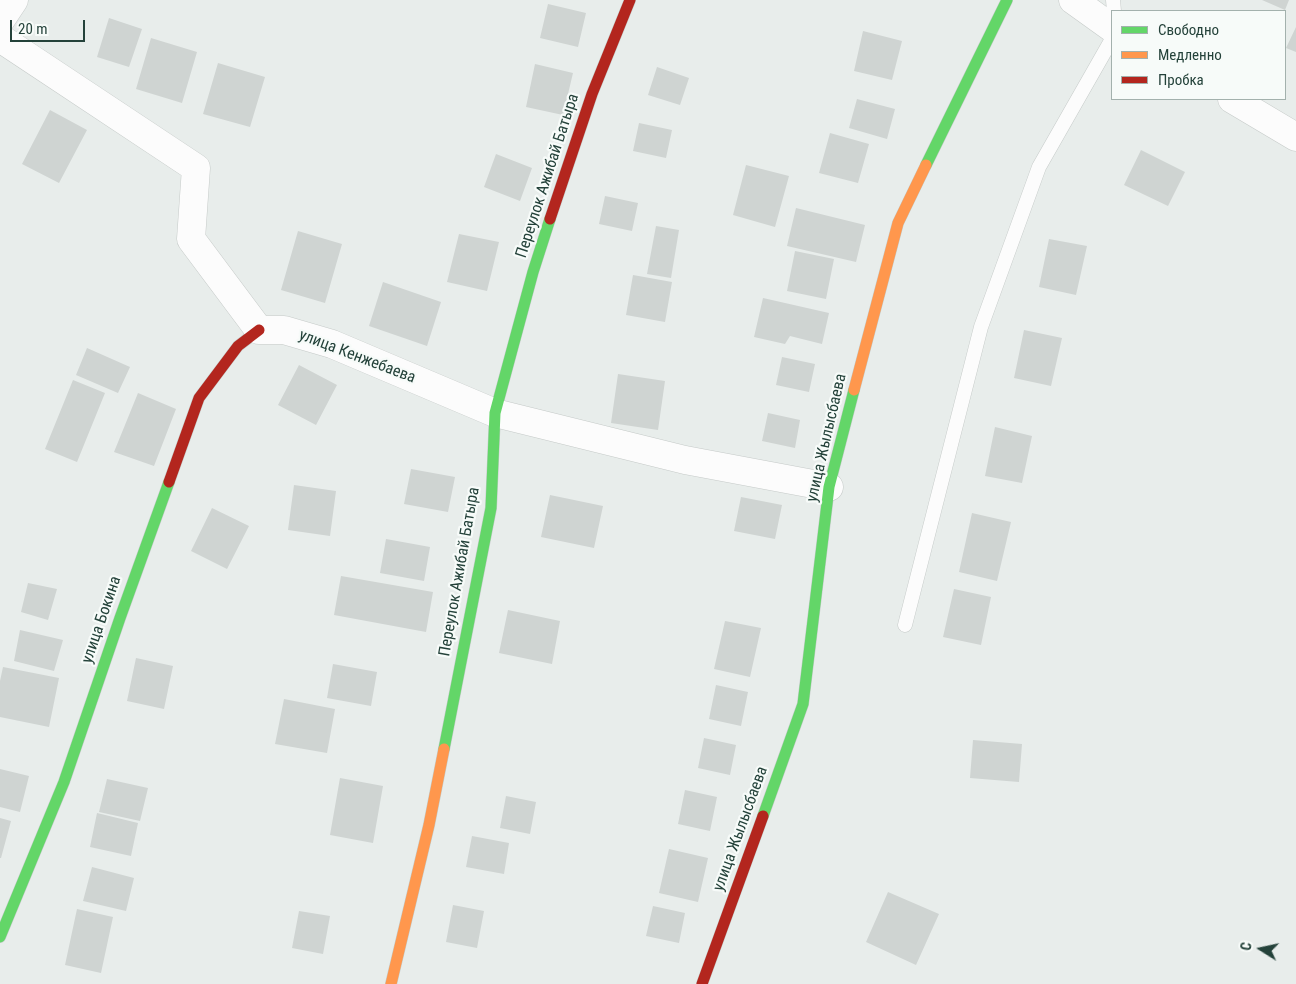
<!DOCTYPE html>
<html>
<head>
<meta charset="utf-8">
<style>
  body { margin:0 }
  #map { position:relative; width:1296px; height:984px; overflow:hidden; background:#e8edeb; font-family:"Roboto Condensed",sans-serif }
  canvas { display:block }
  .legend { position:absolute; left:1111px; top:10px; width:175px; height:90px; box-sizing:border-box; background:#f7fbf9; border:1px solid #a3b1ad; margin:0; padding:6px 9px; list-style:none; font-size:15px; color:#24423a }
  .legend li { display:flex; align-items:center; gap:10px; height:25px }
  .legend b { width:25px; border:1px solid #a3b1ad }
  .north { position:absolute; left:1236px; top:924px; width:50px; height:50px; -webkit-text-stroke:4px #f7fbf9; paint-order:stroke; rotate:280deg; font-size:14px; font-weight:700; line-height:20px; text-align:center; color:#24423a }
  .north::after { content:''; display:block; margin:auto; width:18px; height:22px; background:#24423a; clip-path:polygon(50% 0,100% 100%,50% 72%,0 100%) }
  .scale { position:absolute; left:10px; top:20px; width:75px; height:22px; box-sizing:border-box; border:2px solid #24423a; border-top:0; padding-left:6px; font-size:15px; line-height:18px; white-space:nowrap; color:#24423a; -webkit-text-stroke:4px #f7fbf9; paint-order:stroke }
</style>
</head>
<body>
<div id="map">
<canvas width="1296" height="984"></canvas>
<ul class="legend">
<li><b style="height:6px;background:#63d668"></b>Свободно</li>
<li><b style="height:6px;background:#ff974d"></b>Медленно</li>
<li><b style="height:6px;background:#b3261e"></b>Пробка</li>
</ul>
<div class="north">С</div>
<div class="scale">20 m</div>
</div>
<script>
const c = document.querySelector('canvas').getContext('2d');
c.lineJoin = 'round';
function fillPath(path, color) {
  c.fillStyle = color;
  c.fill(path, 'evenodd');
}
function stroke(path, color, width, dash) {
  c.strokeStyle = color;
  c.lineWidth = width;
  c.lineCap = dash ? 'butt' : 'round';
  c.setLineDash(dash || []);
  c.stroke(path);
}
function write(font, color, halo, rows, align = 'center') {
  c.font = font + ' "Roboto Condensed",sans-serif';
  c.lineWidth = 4.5;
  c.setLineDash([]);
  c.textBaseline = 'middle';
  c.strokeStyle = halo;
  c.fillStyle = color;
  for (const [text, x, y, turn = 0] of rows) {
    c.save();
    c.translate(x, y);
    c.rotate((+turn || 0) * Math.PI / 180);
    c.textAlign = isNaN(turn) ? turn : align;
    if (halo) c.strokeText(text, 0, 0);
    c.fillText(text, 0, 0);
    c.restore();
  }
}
fillPath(new Path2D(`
  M1262 0H1289L1285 10Z
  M548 4 586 13 578 47 540 38Z
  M109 18 142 29 129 67 97 57Z
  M1296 27V52L1286 48Z
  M863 31 902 41 892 80 854 71Z
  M151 38 197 52 182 103 136 89Z
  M218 63 265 77 250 127 203 114Z
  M535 64 573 73 563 115 526 107Z
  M657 67 689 78 680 105 648 95Z
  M857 99 895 109 887 139 849 128Z
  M50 110 87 130 59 183 22 164Z
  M639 123 672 130 666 158 633 151Z
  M830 133 869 144 858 183 819 173Z
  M1141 150 1185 172 1168 206 1124 185Z
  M496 154 532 168 520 201 484 187Z
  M746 165 789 176 775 227 733 215Z
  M605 196 638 203 632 231 599 224Z
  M796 208 865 225 856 262 787 246Z
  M656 226 679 230 671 278 647 274Z
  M298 231 342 244 325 303 281 290Z
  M459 234 499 242 487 291 447 282Z
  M1049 239 1087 246 1076 295 1039 287Z
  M795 251 834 259 826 299 787 291Z
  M633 275 672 282 665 322 626 315Z
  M383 282 441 302 427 346 369 326Z
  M763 298 829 313 822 344 790 336 785 344 754 337Z
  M1024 330 1062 338 1051 386 1014 378Z
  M87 348 130 367 118 393 76 375Z
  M782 357 815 364 809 392 776 385Z
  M299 365 337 385 316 425 278 405Z
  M618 374 665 381 658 430 611 423Z
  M73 380 105 393 77 462 45 449Z
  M138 393 176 409 154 466 114 452Z
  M768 413 800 420 795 448 762 441Z
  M995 427 1032 436 1022 483 985 476Z
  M411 469 455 477 448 512 404 504Z
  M294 485 336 491 330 536 288 530Z
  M550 495 603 506 594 548 541 537Z
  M741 497 782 505 775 539 734 531Z
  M212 508 249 526 227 569 191 551Z
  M972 513 1011 522 997 581 959 572Z
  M386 539 430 547 424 581 380 573Z
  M341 576 433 592 426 632 334 615Z
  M28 583 57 589 48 620 21 612Z
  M954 589 991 597 981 645 943 637Z
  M508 610 560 621 552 664 499 653Z
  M725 621 761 628 750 677 714 669Z
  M20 630 63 640 54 671 14 661Z
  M136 658 173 666 164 709 127 701Z
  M333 664 377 672 371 706 327 698Z
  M3 667 59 678 49 727 0 717V681Z
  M716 685 748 692 741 726 709 719Z
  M284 699 335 709 327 753 275 744Z
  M704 738 736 745 730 775 698 768Z
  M973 740 1022 744 1019 782 970 778Z
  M0 769 29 776 20 812 0 807Z
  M340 778 383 786 373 843 330 835Z
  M107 779 148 788 140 821 99 812Z
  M685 790 717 797 710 831 678 824Z
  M506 796 536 802 530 834 500 828Z
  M97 813 138 823 131 856 90 847Z
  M0 818 11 821 1 858H0Z
  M472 836 509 843 504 874 466 867Z
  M669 849 708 858 698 902 659 893Z
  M92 867 134 878 126 911 83 901Z
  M888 892 939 914 916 965 866 942Z
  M453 905 484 911 477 948 446 942Z
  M653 906 685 913 679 943 646 936Z
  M77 909 113 917 101 973 65 965Z
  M299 911 330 916 323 954 292 948Z`), '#cfd4d2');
const lane = new Path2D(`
  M1113 0 1114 11
  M905 625 981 327 1039 167 1112 39`);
const street = new Path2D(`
  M1073 0 1112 28
  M0 21 14 0
  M0 38 196 168 191 239 259 330H284L332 344 495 413 685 460 829 487
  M1232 99 1296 137`);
const fast = new Path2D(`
  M926 165 1007 0
  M444 749 491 508 495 413 533 272 550 219
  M763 816 803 704 829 487 854 390
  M0 937 64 782 120 618 169 482`);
const slow = new Path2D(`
  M854 390 898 223 926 165
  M391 984 429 825 444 749`);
const jam = new Path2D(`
  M550 219 592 94 630 0
  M169 482 199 398 238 346 259 330
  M702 984 763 816`);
stroke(lane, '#c5cac8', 15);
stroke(street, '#c5cac8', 29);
stroke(fast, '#c3cbc8', 12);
stroke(slow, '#c3cbc8', 12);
stroke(jam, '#c3cbc8', 12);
stroke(lane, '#fcfcfc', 14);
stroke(street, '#fcfcfc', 28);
stroke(fast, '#63d668', 11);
stroke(slow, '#ff974d', 11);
stroke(jam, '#b3261e', 11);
write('16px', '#24423a', '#f7fbf9', [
  ["Переулок Ажибай Батыра",548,176,-72],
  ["улица Кенжебаева",357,357,21],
  ["улица Жылысбаева",827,438,-77],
  ["Переулок Ажибай Батыра",460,572,-80],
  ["улица Бокина",102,620,-71],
  ["улица Жылысбаева",741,829,-70]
]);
</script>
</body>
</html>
